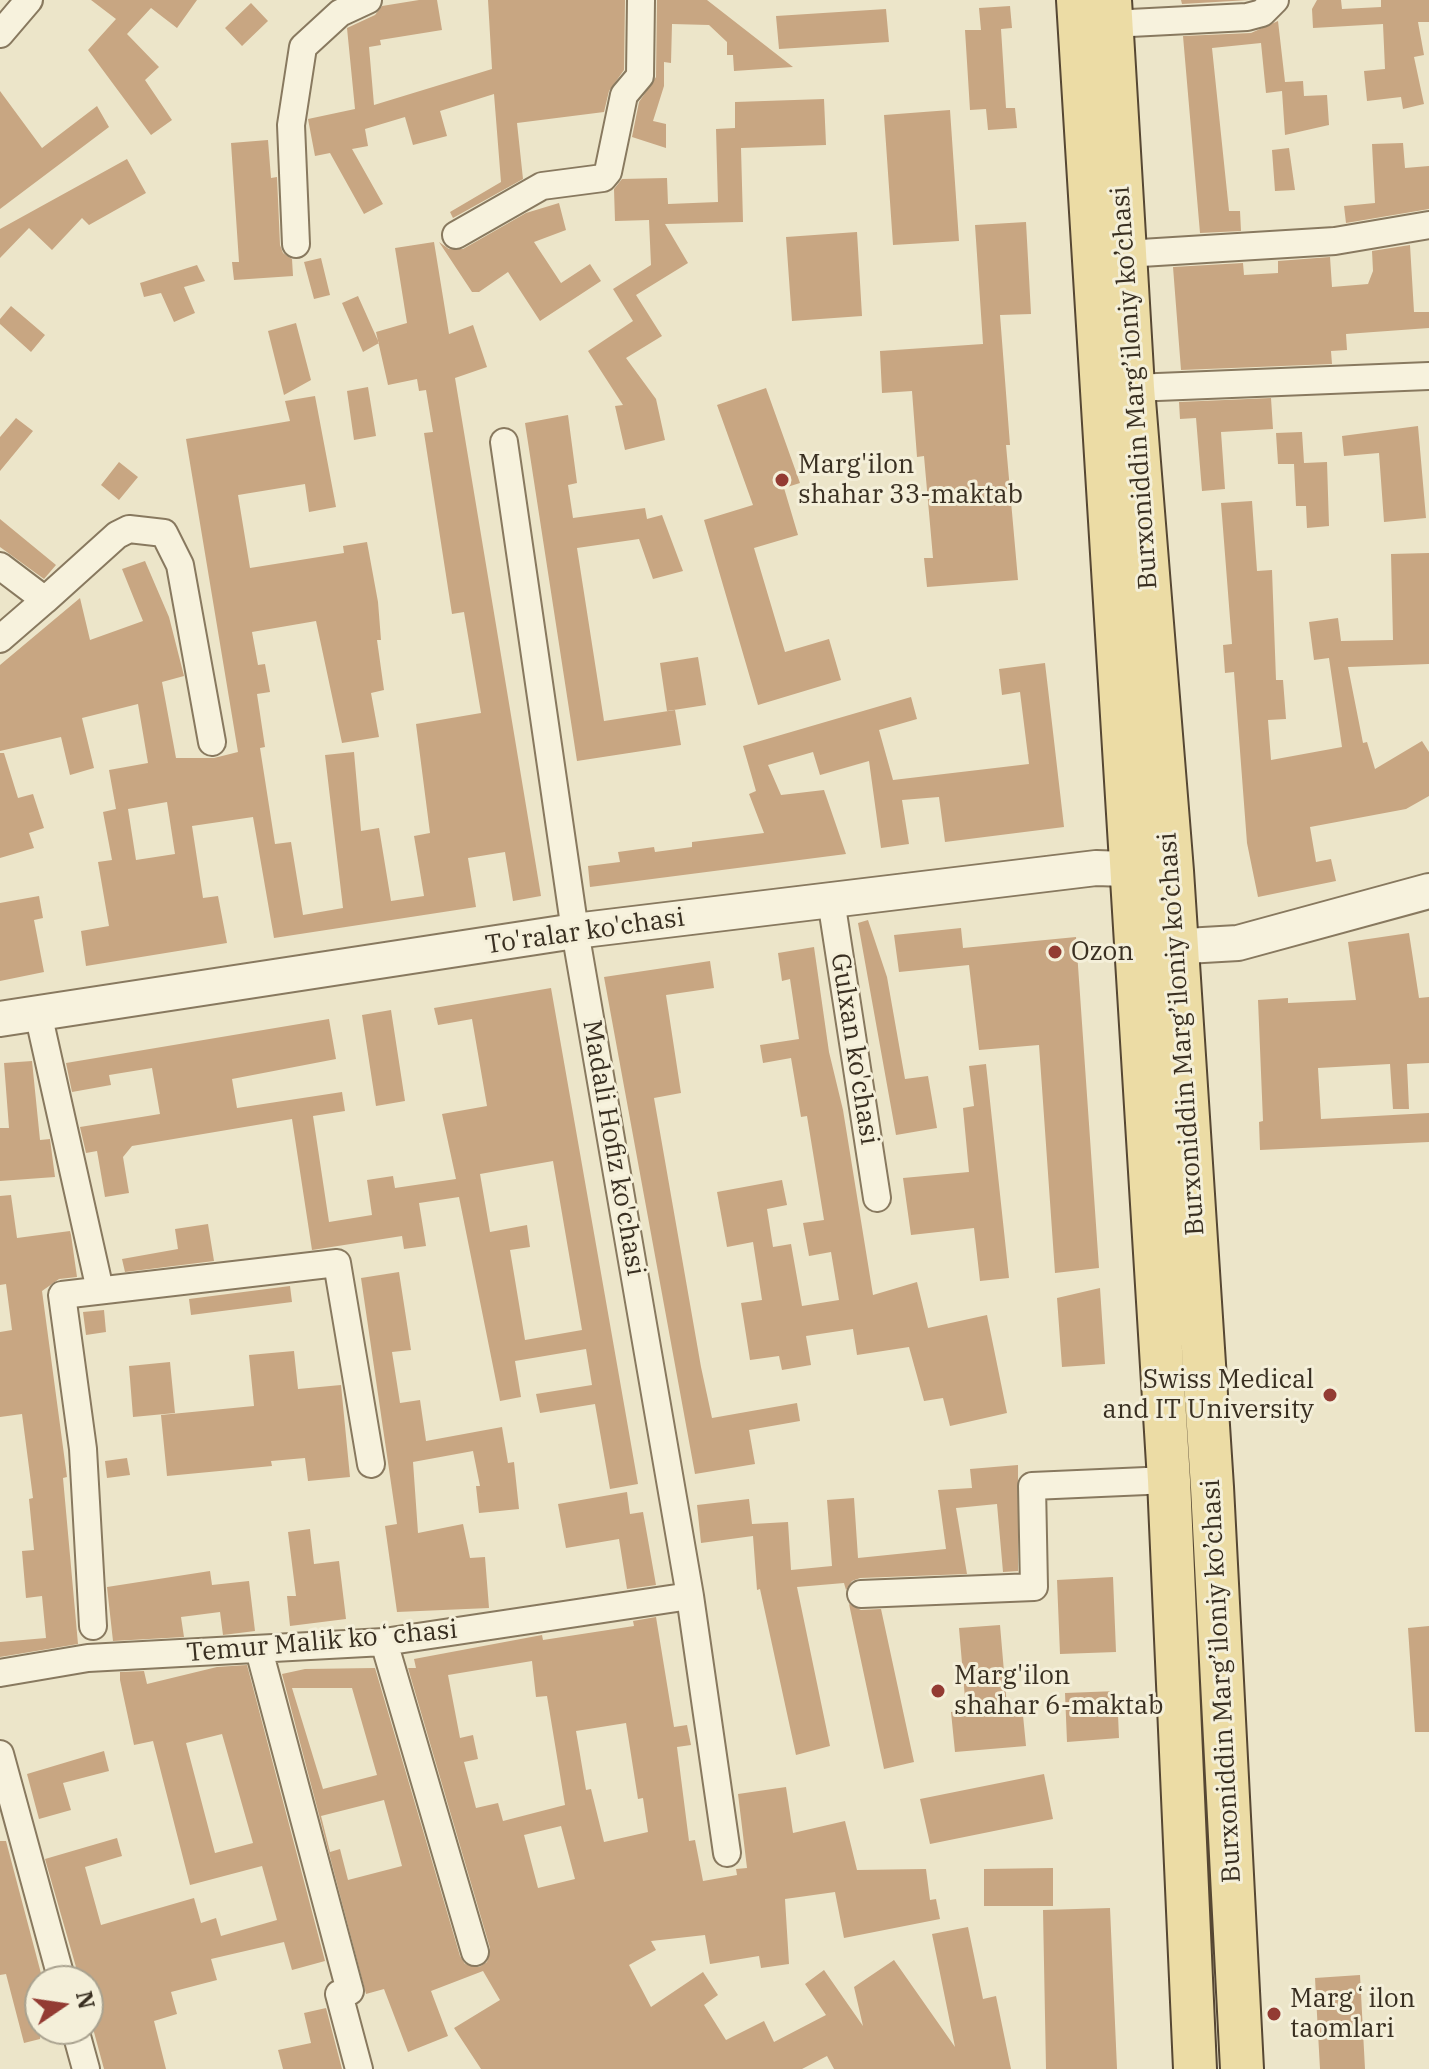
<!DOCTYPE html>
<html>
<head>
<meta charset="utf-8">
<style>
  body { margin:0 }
  #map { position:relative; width:1429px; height:2069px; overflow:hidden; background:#ece5c9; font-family:"IBM Plex Serif",serif }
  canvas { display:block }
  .north { position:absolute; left:24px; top:1965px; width:80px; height:80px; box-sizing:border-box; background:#f4efd9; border:2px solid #a9a28f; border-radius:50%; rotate:77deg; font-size:22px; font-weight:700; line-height:32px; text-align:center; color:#392f21 }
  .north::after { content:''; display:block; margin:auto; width:28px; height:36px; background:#933b33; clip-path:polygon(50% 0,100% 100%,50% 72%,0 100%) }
</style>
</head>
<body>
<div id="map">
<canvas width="1429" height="2069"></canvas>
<div class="north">N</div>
</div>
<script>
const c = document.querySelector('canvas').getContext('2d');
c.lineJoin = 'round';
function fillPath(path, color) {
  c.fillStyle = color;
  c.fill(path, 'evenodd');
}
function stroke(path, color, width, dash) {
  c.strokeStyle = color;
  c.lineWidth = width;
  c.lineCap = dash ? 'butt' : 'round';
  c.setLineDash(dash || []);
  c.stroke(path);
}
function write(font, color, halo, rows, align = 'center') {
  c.font = font + ' "IBM Plex Serif",serif';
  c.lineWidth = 6;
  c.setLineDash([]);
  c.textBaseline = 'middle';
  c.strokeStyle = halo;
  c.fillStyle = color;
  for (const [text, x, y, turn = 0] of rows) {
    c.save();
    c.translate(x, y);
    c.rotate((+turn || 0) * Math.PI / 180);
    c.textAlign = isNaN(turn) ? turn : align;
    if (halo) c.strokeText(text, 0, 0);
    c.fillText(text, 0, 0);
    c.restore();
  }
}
fillPath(new Path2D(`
  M91 0H197L177 28 151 8 127 34 159 67 145 80 172 120 151 135 88 50 116 19Z
  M419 0H437L442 30 380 40 381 45 369 47 374 105 492 69 488 0H625L624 70 609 91 604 112 517 123 523 179 453 218 450 212 501 182 494 94 440 111 447 136 413 145 405 117 365 129 368 146 352 149 383 204 364 214 330 153 315 156 308 119 355 109 347 28 375 15 382 6Z
  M657 0H707L793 67 734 71 733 55H727V42L709 25 672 24 671 63 664 62V86L653 121 666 124V148L632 137 639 102 656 77Z
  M1181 0H1249L1182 4Z
  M1317 0H1341L1342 9 1381 7V0H1429V22H1418L1424 55 1414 57 1424 104 1403 109 1401 97 1367 101 1364 71 1385 69 1383 24 1313 28 1312 9Z
  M251 3 268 21 242 46 225 28Z
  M1010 6 1012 28 1001 29 1006 108H1015L1017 128 988 130 986 109 970 110 965 30H981L979 8Z
  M886 9 889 42 779 49 776 16Z
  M1278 21 1285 82 1303 81 1304 96 1327 95 1329 125 1285 135 1282 91 1266 93 1261 43 1212 48 1229 211H1240L1241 231 1200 233 1183 36 1251 33Z
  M0 91 42 148 97 106 109 127 0 209Z
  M824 99 826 145 741 148 743 222 665 224 688 263 636 295 662 336 626 358 656 399 665 440 625 450 615 406 623 405 588 351 633 321 613 289 651 265 649 220 615 221 614 189 622 179 667 178 668 204 718 202 716 129 735 128V102Z
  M950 110 959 241 893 245 884 115Z
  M268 140 271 178 277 177 280 245 283 253 292 259 293 276 234 280 232 262H239L231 143Z
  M1403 143 1405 168 1429 166V209L1346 223 1344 206 1375 203 1372 144Z
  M1289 148 1295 190 1275 191 1272 150Z
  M127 159 146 193 89 225 82 218 52 250 29 228 0 258V229Z
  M559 203 566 230 534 242 561 283 590 264 601 281 540 321 508 272 479 292H472L439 242 449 249H463L526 213Z
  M1026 222 1031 314 1000 315 1010 445H1006L1018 580 927 587 924 558H933L924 456 917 457 912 391 882 393 880 351 983 344 975 225Z
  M857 232 862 316 792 321 786 237Z
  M434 242 449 334 473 325 487 367 455 378 541 896 513 901 505 852 468 858 476 907 274 938 253 817 192 826 203 898 218 896 227 943 86 966 81 931 109 926 98 862 112 860 103 812 116 809 109 770 148 763 138 704 82 718 94 768 70 775 61 737 0 751V665L80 598 90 640 143 621 122 569 145 561 169 617 184 676 162 682 176 758H214L238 752 186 439 290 421 285 401 315 396 336 507 309 512 305 484 238 495 250 568 344 553 343 546 367 542 378 602 381 640H377L384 690 371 693 379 737 342 743 316 621 252 632 258 665 265 664 270 692 257 694 265 747 260 748 275 844 291 842 303 915 343 908 325 755 354 752 361 831 379 828 391 901 424 896 414 836 430 833 416 724 481 713 464 612 452 614 424 433 433 432 426 390 419 391 417 379 388 385 376 332 407 323 395 248ZM167 802 175 854 136 860 128 809Z
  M1410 245 1414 312H1429V328L1346 334 1347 350 1331 351 1332 364 1181 370 1173 267 1243 263 1244 275 1278 273V261L1330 257 1332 287 1368 284 1373 271 1372 251Z
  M321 258 330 295 314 299 304 262Z
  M197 265 205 281 184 287 195 313 174 322 161 293 144 297 140 283Z
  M358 296 379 343 363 352 342 303Z
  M11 306 45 335 31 352 0 324V319Z
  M296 323 311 380 284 395 268 331Z
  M368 387 376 436 354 440 347 391Z
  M766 388 800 483 784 488 798 535 754 548 785 652 829 639 841 680 758 705 704 520 753 505 717 405Z
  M1271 398 1273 429 1221 432 1225 489 1202 491 1196 418 1180 419 1179 402Z
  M568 415 577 483 568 485 573 518 645 508 647 519 662 515 683 571 653 579 639 539 577 548 604 721 675 710 681 745 577 761 525 423Z
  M16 418 33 431 0 471V437Z
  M1418 426 1426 518 1384 522 1379 453 1344 456 1342 436Z
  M1302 432 1304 463 1327 462 1329 526 1307 528 1306 506H1296L1294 464H1278L1276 433Z
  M119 462 138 477 119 500 101 485Z
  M1252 501 1257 571 1272 570 1276 680H1283L1286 719 1268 720 1271 760 1342 747 1329 658 1314 660 1309 622 1338 618 1341 641 1393 640 1391 554 1429 553V664L1348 667 1363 743 1367 742 1375 769 1422 741 1429 752V796L1406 809 1310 827 1316 862 1331 859 1336 881 1258 897 1247 843 1234 672 1225 673 1223 645 1232 644 1221 503Z
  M0 519 56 565 44 579 0 547Z
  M698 657 706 705 667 711 660 663Z
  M1045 663 1064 827 945 842 939 797 902 800 909 844 881 848 869 761 820 775 813 752 768 765 781 795 824 790 846 854 590 887 588 866 620 862 618 852 654 847 655 852 692 847V842L764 833 749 794 756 791 743 746 911 697 917 719 879 730 893 780 1029 764 1020 692 1002 695 999 669Z
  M0 753H4L18 798 33 794 44 828 29 833 34 848 0 858Z
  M39 896 43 918 34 920 44 972 0 981V903Z
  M868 920 887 977 905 1079 928 1076 937 1128 896 1135 858 923Z
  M961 928 963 948 1076 937 1099 1268 1055 1273 1039 1045 979 1050 969 965 899 972 894 935Z
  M1409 933 1419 998 1429 997V1063L1407 1064 1409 1109H1393L1390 1064 1318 1068 1321 1119 1429 1113V1142L1260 1150 1259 1122 1263 1121 1258 1000 1288 998V1003L1356 1000 1348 942Z
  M814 947 829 1052 843 1110 873 1295 917 1282 928 1328 987 1315 1007 1413 950 1426 943 1398 924 1401 909 1347 857 1355 853 1329 806 1336 811 1365 782 1370 779 1356 750 1360 741 1303 762 1300 753 1242 727 1247 717 1192 782 1180 787 1205 767 1209 773 1247 791 1244 802 1306 839 1300 831 1252 809 1256 803 1223 824 1220 807 1116 801 1117 791 1058 763 1063 760 1045 799 1039 790 979 782 981 778 953Z
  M710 961 714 988 666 995 681 1093 654 1098 701 1367 712 1418 797 1403 800 1421 749 1430 755 1464 695 1474 604 977Z
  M551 988 638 1484 610 1489 595 1404 540 1413 536 1394 592 1385 586 1349 515 1361 521 1397 500 1401 459 1197 419 1203 426 1246 404 1249 402 1236 312 1250 292 1119 132 1146 123 1157 129 1193 105 1197 97 1151 86 1153 80 1127 160 1114 152 1068 109 1075 111 1085 72 1092 66 1063 329 1019 336 1059 232 1079 237 1108 342 1092 345 1111 313 1116 329 1222 372 1215 367 1180 393 1176 395 1188 456 1179 442 1114 487 1106 472 1019 438 1025 434 1008ZM553 1161 582 1330 525 1340 510 1250 530 1247 527 1225 490 1232 480 1174Z
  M391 1010 405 1101 376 1106 362 1015Z
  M32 1061 40 1140 50 1139 55 1177 0 1181V1128H9L4 1063Z
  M986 1064 1009 1278 980 1281 974 1228 911 1235 903 1178 969 1172 963 1108 974 1106 969 1066Z
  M11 1195 17 1238 70 1231 71 1235 77 1277 59 1279 42 1291 67 1477 63 1478 78 1644 0 1657V1642L46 1638 42 1596 26 1598 22 1551 34 1550 29 1499 33 1498 22 1414 0 1417V1332L12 1330 6 1284 0 1285V1196Z
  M208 1224 214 1261 125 1272 122 1259 178 1249 175 1229Z
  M399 1272 411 1350 392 1352 400 1403 420 1400 426 1441 502 1427 508 1463 514 1462 519 1509 479 1513 476 1486H480L473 1451 413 1462 418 1533 463 1524 470 1558 485 1557 489 1608 397 1612 385 1526 397 1524 361 1278Z
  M290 1286 292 1302 191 1315 189 1299Z
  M1100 1288 1105 1364 1062 1367 1057 1298Z
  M104 1310 106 1332 86 1335 83 1312Z
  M294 1351 298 1389 341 1385 350 1477 308 1481 305 1458 271 1461 272 1466 167 1476 161 1415 254 1406 249 1355Z
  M170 1362 175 1413 133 1417 129 1366Z
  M127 1458 130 1475 107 1478 105 1461Z
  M1018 1465V1571L1003 1572 997 1504 956 1508 967 1574 860 1578 852 1581 846 1590 844 1583 797 1587 830 1746 796 1755 760 1589 757 1590 753 1536 701 1543 697 1505 749 1499 752 1524 788 1522 791 1570 832 1566 827 1500 854 1498 858 1558 946 1549 938 1490 972 1488 970 1469Z
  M627 1492 630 1514 643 1512 656 1585 627 1589 619 1539 566 1548 558 1504Z
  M310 1529 314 1564 339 1561 346 1619 290 1626 287 1596H296L288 1532Z
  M210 1571 212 1585 249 1581 255 1631 223 1635 220 1612 181 1617 184 1637 113 1641 107 1587Z
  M1113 1577 1116 1652 1060 1654 1057 1580Z
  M849 1604 861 1610 881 1609 914 1762 884 1769Z
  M656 1617 674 1727 687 1725 691 1745 677 1747 689 1841 695 1840 703 1881 737 1875 736 1869 747 1868 738 1794 786 1787 793 1833 845 1821 857 1870 926 1869 930 1900 936 1899 940 1919 844 1938 835 1892 785 1899 789 1964 761 1968 759 1956 710 1964 705 1935 651 1941 656 1950 629 1965 651 2007 703 1972 718 1995 704 2005 726 2040 764 2021 774 2042 826 2015 805 1984 824 1970 863 2026 854 1987 894 1960 955 2047 932 1934 968 1927 983 1999 996 1996 1011 2069H834L827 2056 802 2069H481L454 2028 500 2000 483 1971 431 1991 448 2036 408 2052 384 1989 366 1994 282 1674 305 1669 375 1668 460 1956 465 1964 479 1967 487 1962 490 1948 408 1668H416L414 1659 542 1635 543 1640 634 1626 633 1621ZM532 1661 536 1697 547 1696 565 1805 503 1821 498 1803 476 1808 464 1762 478 1759 473 1735 460 1738 448 1675ZM292 1688H352L377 1775 323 1789ZM626 1723 638 1799 643 1798 648 1832 604 1842 591 1789 586 1790 576 1731ZM384 1800 402 1866 348 1880 340 1849 330 1852 321 1816ZM561 1826 575 1879 538 1888 524 1835Z
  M1000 1625 1007 1707 1022 1705 1026 1746 955 1752 951 1712 966 1710 959 1628Z
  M1429 1626V1732H1415L1408 1628Z
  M247 1665 325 1961 292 1970 284 1942 211 1959 217 1980 171 1992 177 2014 154 2021 166 2069H104L88 2010V1981H80L45 1859 117 1838 122 1856 85 1867 101 1925 194 1898 201 1923 216 1918 221 1936 277 1920 262 1866 190 1885 153 1741 134 1745 120 1680V1672L144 1671 147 1684 217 1667ZM222 1734 253 1843 215 1853 186 1743Z
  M1117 1691 1119 1738 1067 1742 1065 1693Z
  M104 1751 109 1771 63 1783 71 1810 39 1819 27 1774Z
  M1044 1774 1053 1819 930 1844 920 1799Z
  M0 1841H6L43 1981 40 2039 24 2043 6 1974 0 1975Z
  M1053 1868V1906H984V1869Z
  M1110 1908 1117 2069H1046L1043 1910Z
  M1360 1975 1365 2069H1320L1315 1978Z
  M326 2008 342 2069H283L278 2050 311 2043 304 2013Z`), '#c8a682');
const minor = new Path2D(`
  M1111 24 1247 17 1262 13 1275 0
  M0 34 29 0
  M456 235 542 186 603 178 608 172 624 95 640 76 641 0
  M296 244 291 125 303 47 340 13 368 0
  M1125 254 1335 241 1429 225
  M1133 388 1429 376
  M504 442 575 931 690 1596 727 1853
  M0 566 45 600 0 639
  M45 600 117 535 129 529 164 533 180 565 212 742
  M831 900 877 1198
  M38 1013 100 1290
  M861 1594 1034 1587 1032 1486 1169 1480
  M93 1626 83 1449 62 1295 337 1263 371 1464
  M384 1642 475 1952
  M259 1650 350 1991 339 1994 359 2069
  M0 1673 88 1658 384 1642 690 1596
  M0 1754 62 1981
  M75 2029 86 2069`);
const tertiary = new Path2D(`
  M1151 948 1238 943 1429 891
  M0 1019 575 931 1096 868 1157 870`);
const primary = new Path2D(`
  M1078 0 1169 1480 1195 2069
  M1110 0 1133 388 1172 871 1212 1487 1242 2069`);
stroke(minor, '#88795f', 30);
stroke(tertiary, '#88795f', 38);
stroke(primary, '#564733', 46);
stroke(minor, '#f7f2dd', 26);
stroke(tertiary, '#f7f2dd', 34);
stroke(primary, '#ecdca5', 42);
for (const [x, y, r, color] of [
  [782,480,8,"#933b33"],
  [1055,952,8,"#933b33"],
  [1330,1395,8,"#933b33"],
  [938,1691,8,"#933b33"],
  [1274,2014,8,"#933b33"]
]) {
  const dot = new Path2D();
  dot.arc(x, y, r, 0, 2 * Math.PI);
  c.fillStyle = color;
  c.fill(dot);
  stroke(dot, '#f4efd9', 3);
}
write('26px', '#392f21', '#f4efd9', [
  ["Burxoniddin Marg’iloniy ko’chasi",1135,388,-94],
  ["To'ralar ko'chasi",585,932,-8],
  ["Burxoniddin Marg’iloniy ko’chasi",1182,1034,-94],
  ["Gulxan ko'chasi",854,1049,81],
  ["Madali Hofiz ko'chasi",613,1148,80],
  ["Temur Malik koʻchasi",322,1642,-5],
  ["Burxoniddin Marg’iloniy ko’chasi",1222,1681,-93]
]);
write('26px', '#392f21', '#f4efd9', [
  ["Marg'ilon",798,465],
  ["shahar 33-maktab",798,495],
  ["Ozon",1071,952],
  ["Swiss Medical",1314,1380,"right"],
  ["and IT University",1314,1410,"right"],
  ["Marg'ilon",954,1676],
  ["shahar 6-maktab",954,1706],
  ["Margʻilon",1290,1999],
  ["taomlari",1290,2029]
], 'left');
</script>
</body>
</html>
